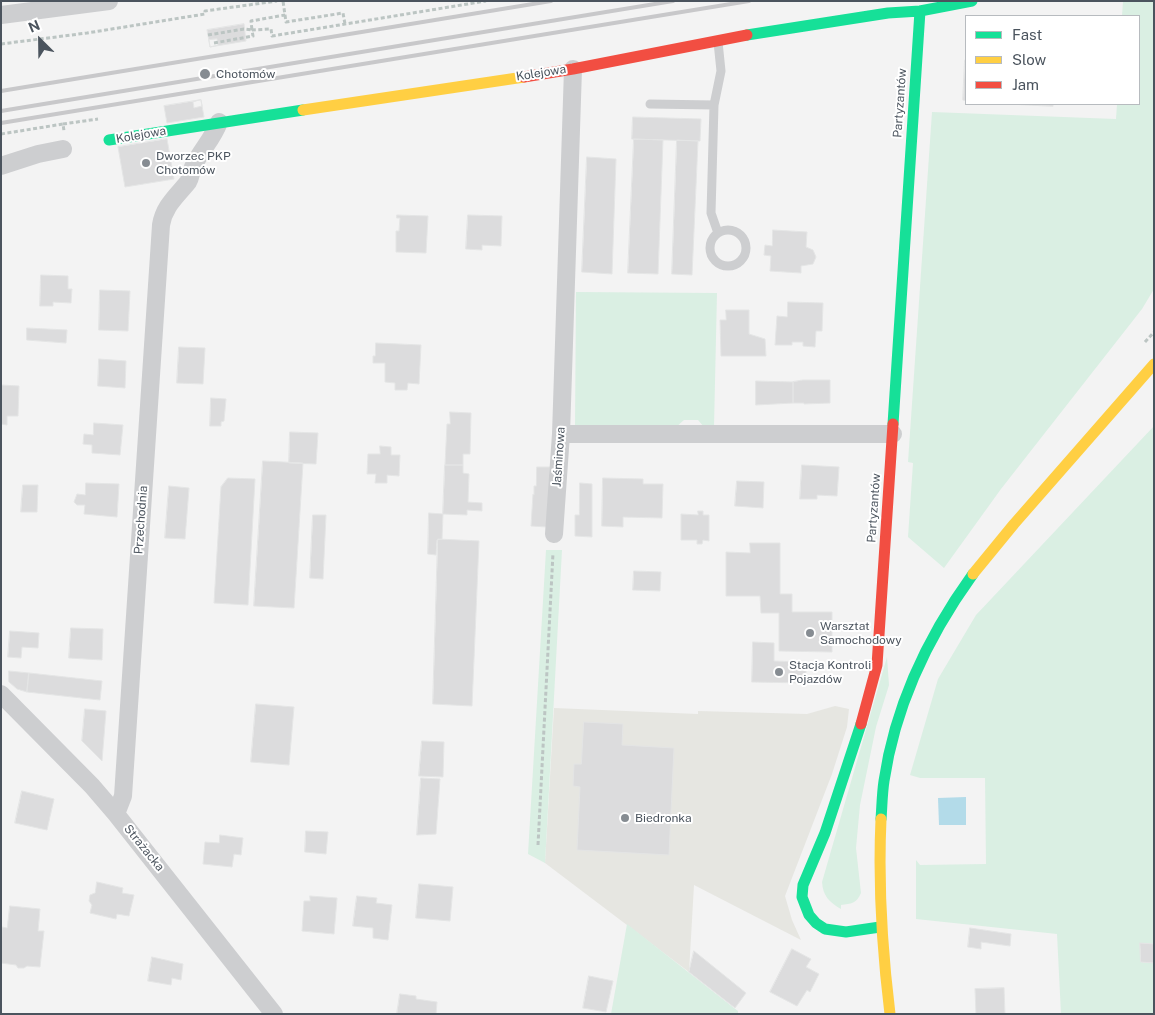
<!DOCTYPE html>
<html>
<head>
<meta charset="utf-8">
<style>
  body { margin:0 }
  #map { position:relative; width:1155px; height:1015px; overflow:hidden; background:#f3f3f3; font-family:"Public Sans",sans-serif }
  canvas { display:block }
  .frame { position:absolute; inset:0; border:2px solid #4b545e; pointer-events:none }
  .legend { position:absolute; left:965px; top:15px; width:175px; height:90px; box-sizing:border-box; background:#fff; border:1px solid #b7bbbf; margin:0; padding:6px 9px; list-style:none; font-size:15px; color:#4b545e }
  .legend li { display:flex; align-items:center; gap:10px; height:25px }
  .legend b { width:25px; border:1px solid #b7bbbf }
  .north { position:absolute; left:15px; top:15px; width:50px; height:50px; -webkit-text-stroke:4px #fff; paint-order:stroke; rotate:337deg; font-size:14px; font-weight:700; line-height:20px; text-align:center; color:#4b545e }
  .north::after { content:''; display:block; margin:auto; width:18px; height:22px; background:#4b545e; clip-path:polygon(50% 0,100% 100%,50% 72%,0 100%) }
</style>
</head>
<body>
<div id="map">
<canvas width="1155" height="1015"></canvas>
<div class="frame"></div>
<ul class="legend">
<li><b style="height:6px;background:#16e098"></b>Fast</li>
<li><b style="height:6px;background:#ffcf43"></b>Slow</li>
<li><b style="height:6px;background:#f24e42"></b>Jam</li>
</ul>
<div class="north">N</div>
</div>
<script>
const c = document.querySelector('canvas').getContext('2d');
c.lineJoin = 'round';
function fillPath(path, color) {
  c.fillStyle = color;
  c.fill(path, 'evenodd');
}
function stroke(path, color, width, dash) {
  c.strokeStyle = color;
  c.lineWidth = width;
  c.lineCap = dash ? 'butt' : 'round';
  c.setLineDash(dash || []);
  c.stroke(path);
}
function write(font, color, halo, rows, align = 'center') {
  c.font = font + ' "Public Sans",sans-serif';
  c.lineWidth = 4;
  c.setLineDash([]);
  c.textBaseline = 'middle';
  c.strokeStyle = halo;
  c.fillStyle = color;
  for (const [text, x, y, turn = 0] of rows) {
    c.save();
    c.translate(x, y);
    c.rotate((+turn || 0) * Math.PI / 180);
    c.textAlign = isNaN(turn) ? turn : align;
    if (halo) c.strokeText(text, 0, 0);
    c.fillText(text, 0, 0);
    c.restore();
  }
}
fillPath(new Path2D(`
  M835 706 849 709 847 727 832 774 785 896 792 920 801 940 694 885 689 972 545 863 554 708 698 714V711L807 714Z`), '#e6e6e1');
fillPath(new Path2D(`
  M1123 1H1154V289L1142 309 1001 489 944 568 908 537 913 463 908 462 932 112 1116 119 1117 104H1139V16H1122Z
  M576 292 717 293 714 427H704L698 420H684L675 428 575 427Z
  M1154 426V944L1140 943 1141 962 1154 963V1014H1061L1057 934 916 919V860L920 865 986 864 985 778H920L910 775 938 679 976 615Z
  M546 550H562L545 863 528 854Z
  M887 657 889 685 876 727 860 805 856 848 861 893C857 903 851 904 841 905V909C829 902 823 896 822 882Z
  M627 924 734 1008 738 1011V1014H611Z`), '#daefe3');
fillPath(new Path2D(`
  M966 797V825H939L938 798Z`), '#b3dbe9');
const building = new Path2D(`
  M244 24 246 41 210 47 207 30Z
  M217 39 218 45 210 47 209 40Z
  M965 60H966V101L963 100Z
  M201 100 204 117 167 123 164 106Z
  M201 100 202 106 194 108 193 102Z
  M1010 104H1053V106Z
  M633 117 701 119 700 141 632 139Z
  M167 139 174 179 125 187 118 147Z
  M634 139 663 140 658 274 628 273Z
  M677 140 698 141 692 275 672 274Z
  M587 157 616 159 612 274 582 272Z
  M397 215 428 216 426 253 396 252V231H399L400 218H397Z
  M468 215 502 216 501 246 482 245V250L466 249Z
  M773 230 807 232 806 247 813 250 816 257 813 264 801 266V273L770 271 771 256 764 255 765 245 772 246Z
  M41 275 68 276V289H72L71 303 53 302V306H40Z
  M100 290 130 291 128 331 99 330Z
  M788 302 823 303 822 331H816L815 347 803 346V342H792V345H775L777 316 787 317Z
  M726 310H749V334L765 339 766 356H721L720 320H726Z
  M27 328 67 330 66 343 27 340Z
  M376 343 421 345 419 384 408 383 407 390H395V383L385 382V363H373V356H375Z
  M179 347 205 348 203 384 177 383Z
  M99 359 126 361 125 388 98 386Z
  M803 380H830V403L804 404V403H793V382Z
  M756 381 793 382V403L756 405Z
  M1 385 19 386 18 416H7V425L1 424Z
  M211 398 226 399 224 421 221 422V426H210Z
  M450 412 471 413 470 454H463V465H445L447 424H450Z
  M94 423 123 425 120 455 92 453V445L83 444 84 434 93 435Z
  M290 432 318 433 316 464 289 463Z
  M380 446 391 447V455H400L399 476 387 475V483H375L376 474H367L368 454H380Z
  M263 461 303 463 294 608 254 606Z
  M445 465H463V473L469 474 468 502 482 503V511L467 510V515L443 514Z
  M802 465 839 467 837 496 817 495V499H800Z
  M537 467H550L547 527 531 526 533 494 534 495V486H536Z
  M228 478 255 479 248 605 214 603 221 487Z
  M603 478 643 479V484H663L662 518 623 517V527L602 526Z
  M737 481 764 482 763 508 735 506Z
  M86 483 119 484 117 517 84 514 85 505H77L74 502 77 494 85 495Z
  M580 483 592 484V537L575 536V515H579Z
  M23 485H38L37 512H21Z
  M169 486 189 488 185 539 165 538Z
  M698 511H703V515H709V541L703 540 702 544H697V540H681V514L698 515Z
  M429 513 443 514 442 539 437 540 436 555 428 554Z
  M313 515H326L323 579 310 578Z
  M438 539 479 541 472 706 433 704Z
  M750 543H780V594H792V612H832V652L779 651V613H761L760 596H726V552L750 553Z
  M634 571 661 572 660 591 633 590Z
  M71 628 103 629 102 660 69 658Z
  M10 631 39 633 38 648 22 647 21 658 8 657Z
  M753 642 774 643V661L806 662V683L752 682Z
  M9 671 29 673 27 692 17 689 9 682Z
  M29 673 102 681 100 700 27 692Z
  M256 704 294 707 289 765 251 762Z
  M85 709 106 711 102 761 82 741Z
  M584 722 623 724 622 745 674 748 669 855 577 850 580 787 573 786 574 764H581Z
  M422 741 444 742 443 777 419 776Z
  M421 778 440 779 436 834 417 835Z
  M22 791 54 799 47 830 15 823Z
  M306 831 328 832 326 854 305 852Z
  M220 835 243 838 241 855 234 854 232 867 203 864 205 842 219 843Z
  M97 882 123 888 122 893 134 895 129 916 117 914 116 919 90 913 92 905 89 901 90 895 95 893Z
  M419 884 453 887 450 921 416 918Z
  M310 896 337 898 334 934 302 931 304 901H310Z
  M357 896 377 898 376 903 392 905 388 940 373 938V928L353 926Z
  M10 906 40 909 38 931H44L40 967 27 966 24 968H18L16 965 1 963 2 927 7 928Z
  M970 928 1011 934 1010 946 981 942V949L968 947Z
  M1140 943 1154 944V963L1141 962Z
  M792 949 811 959 806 967 819 974 810 992 807 990 797 1006 770 992Z
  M694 951 746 993 735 1008 689 972Z
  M152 957 183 964 181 980 172 978 171 985 148 981Z
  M589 976 613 981 606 1012 583 1008Z
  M1004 988 1005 1014H976L975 989Z
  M400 994 416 996V999L437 1002 436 1014H397Z`);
fillPath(building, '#dcdcdd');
stroke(building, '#e4e5e5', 1);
stroke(new Path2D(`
  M285 15 286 22 343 13 345 24
  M208 35 244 29 252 30 251 21 285 15 283 1
  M214 43 253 36 252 30 271 29 272 36 486 1
  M1 44 87 33 205 14V11L277 1
  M63 124 98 119
  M1 134 63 124 64 131
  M1145 342 1154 332
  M538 845 553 553`), '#bcc5c3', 3, [4, 2.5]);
stroke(new Path2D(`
  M650 104 714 105 721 71 718 42
  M714 105 711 213 718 233
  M710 248a18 18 0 1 1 36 0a18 18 0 1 1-36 0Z`), '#cdced0', 9);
stroke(new Path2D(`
  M1 15 109 1
  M1 166 38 154 63 149
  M561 434H893
  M554 534 561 434 573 69
  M1 694 92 786 116 814 274 1014
  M116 814 123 796 161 225C164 206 177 196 188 182 191 177 191 172 193 167 200 151 213 139 219 122`), '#cdced0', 18);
stroke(new Path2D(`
  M747 35 888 13 920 11 972 1
  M109 140 303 110
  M893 424 920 11
  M861 724 825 833 803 885 802 897 809 915 816 923 825 929 846 932 880 927
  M881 819C882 807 882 794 884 781 895 706 929 635 973 574`), '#16e098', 11);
stroke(new Path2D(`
  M303 110 524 77
  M973 574 1014 524 1154 364
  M881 819C878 885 882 949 890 1014`), '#ffcf43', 11);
stroke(new Path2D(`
  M524 77 573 69 747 35
  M861 724 877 665 893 424`), '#f24e42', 11);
stroke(new Path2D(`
  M1 91 551 1
  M1 111 673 1
  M1 123 749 1`), '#c8c8ca', 4);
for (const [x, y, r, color] of [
  [205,74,6,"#868c92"],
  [146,163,5,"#868c92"],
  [810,633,5,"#868c92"],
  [779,672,5,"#868c92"],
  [625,818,5,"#868c92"]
]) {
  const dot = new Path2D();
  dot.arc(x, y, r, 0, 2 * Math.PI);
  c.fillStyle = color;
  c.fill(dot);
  stroke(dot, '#fff', 2);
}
write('12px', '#4b545e', '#fff', [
  ["Kolejowa",541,73,-9],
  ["Partyzantów",900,103,-86],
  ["Kolejowa",141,135,-10],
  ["Jaśminowa",559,457,-86],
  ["Partyzantów",874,508,-86],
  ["Przechodnia",141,520,-86],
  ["Strażacka",144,848,51]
]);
write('12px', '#4b545e', '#fff', [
  ["Chotomów",216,74],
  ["Dworzec PKP",156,156],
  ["Chotomów",156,170],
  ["Warsztat",820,626],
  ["Samochodowy",820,640],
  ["Stacja Kontroli",789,665],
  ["Pojazdów",789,679],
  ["Biedronka",635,818]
], 'left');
</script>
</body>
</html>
